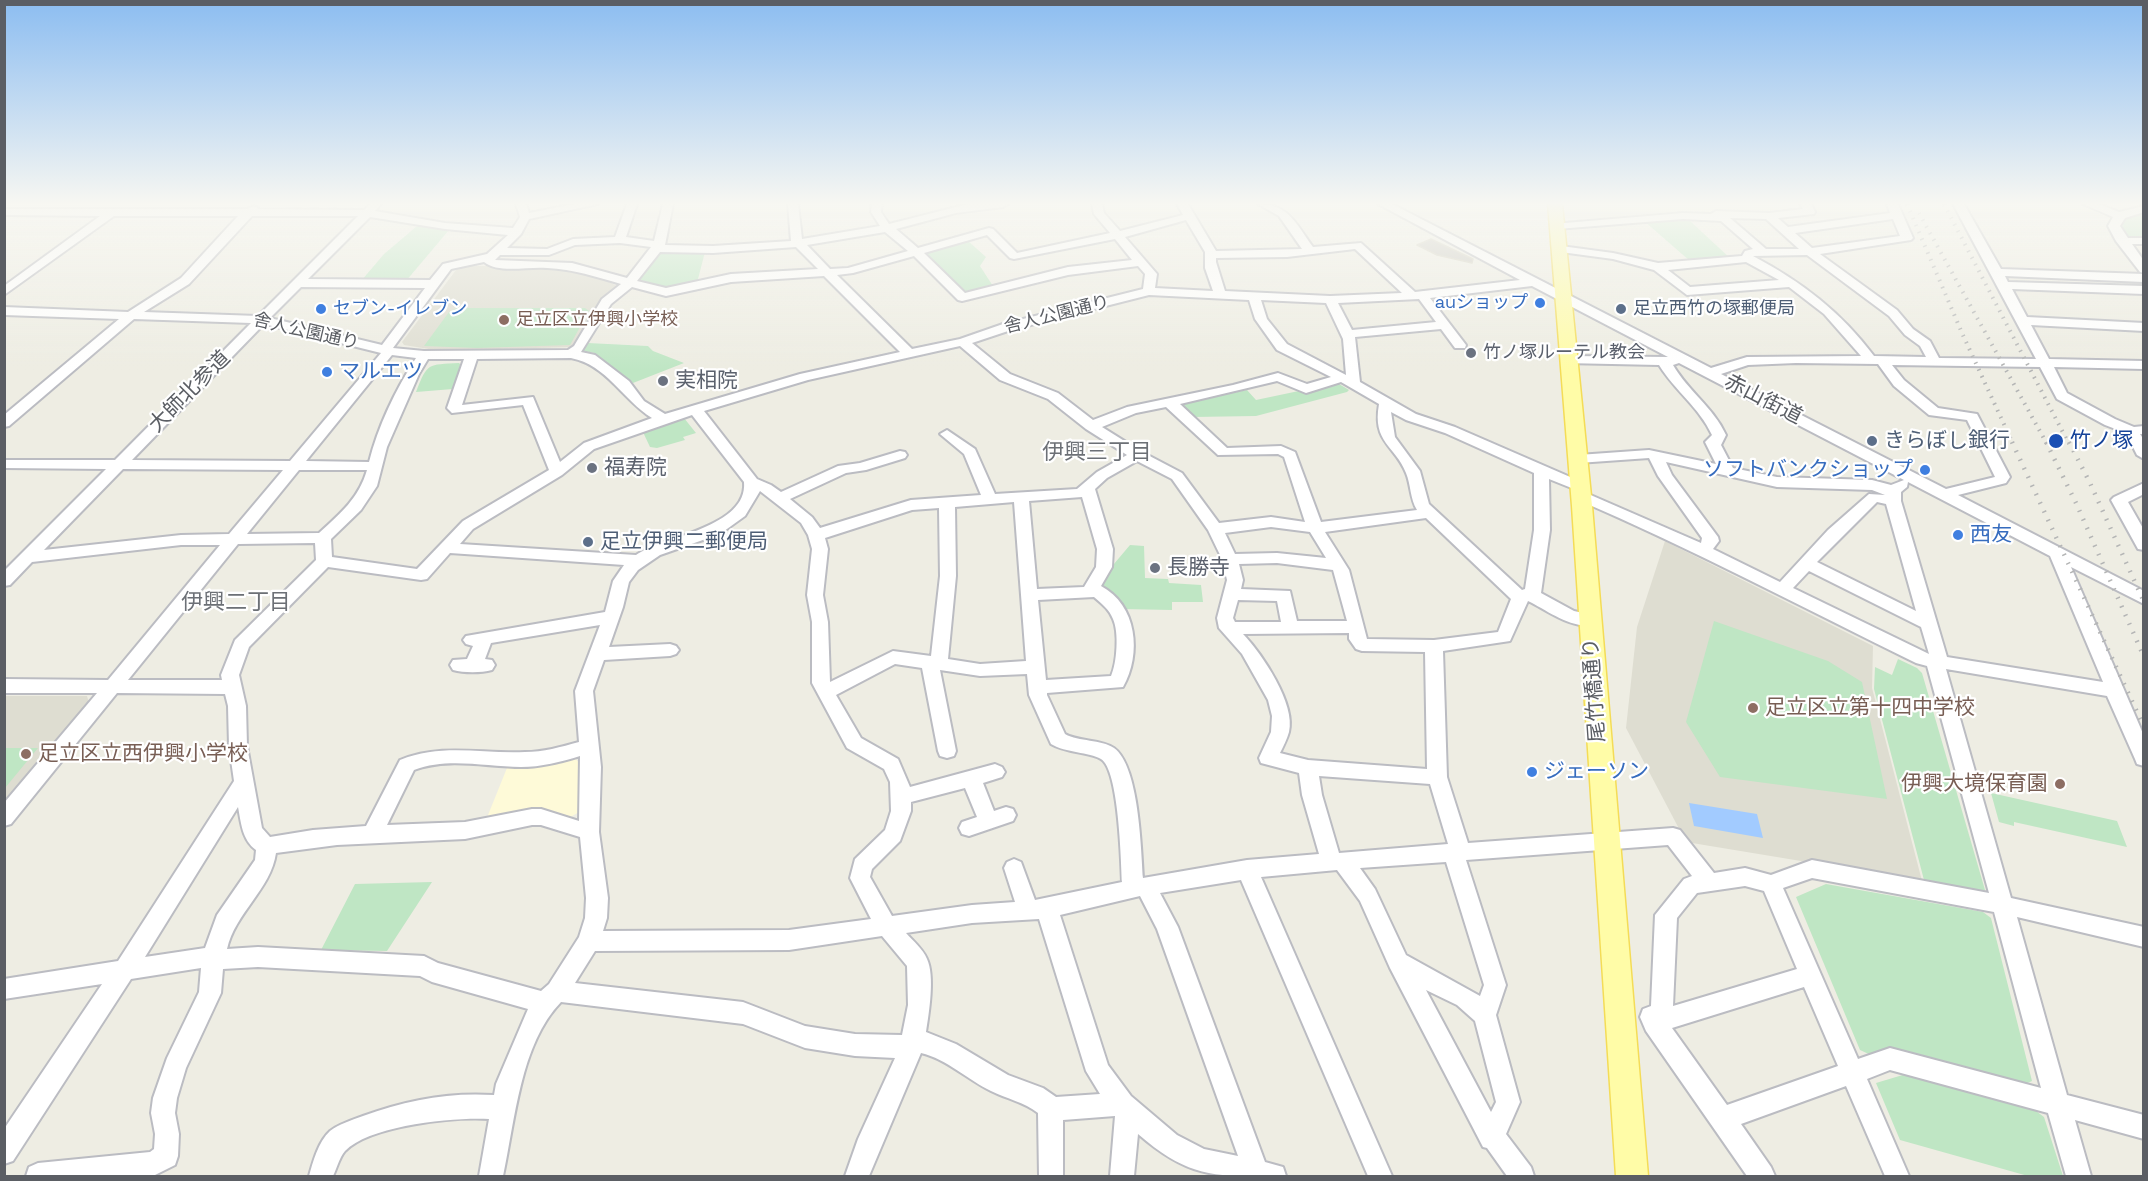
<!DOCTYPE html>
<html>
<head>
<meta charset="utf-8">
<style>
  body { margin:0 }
  #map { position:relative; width:2148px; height:1181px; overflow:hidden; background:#eeede3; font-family:"Space Grotesk",sans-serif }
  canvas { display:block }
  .frame { position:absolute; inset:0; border:6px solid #5b5e64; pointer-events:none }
</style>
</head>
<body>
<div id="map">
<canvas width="2148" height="1181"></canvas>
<div class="frame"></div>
</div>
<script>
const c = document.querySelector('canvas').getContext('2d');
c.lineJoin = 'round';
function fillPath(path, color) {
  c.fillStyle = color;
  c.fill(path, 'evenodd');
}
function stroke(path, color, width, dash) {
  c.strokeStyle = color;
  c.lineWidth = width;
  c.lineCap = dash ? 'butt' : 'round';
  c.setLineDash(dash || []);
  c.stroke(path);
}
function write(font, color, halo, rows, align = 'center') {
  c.font = font + ' "Space Grotesk","Noto Sans JP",sans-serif';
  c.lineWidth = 4.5;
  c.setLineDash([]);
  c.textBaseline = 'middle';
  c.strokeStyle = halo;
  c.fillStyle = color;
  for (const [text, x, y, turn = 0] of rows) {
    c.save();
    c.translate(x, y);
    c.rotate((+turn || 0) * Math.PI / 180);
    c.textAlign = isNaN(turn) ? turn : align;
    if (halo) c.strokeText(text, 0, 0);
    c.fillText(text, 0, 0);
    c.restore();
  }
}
fillPath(new Path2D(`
  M571 754 582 766 581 811 565 820H486L509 763Z`), '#fefad8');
fillPath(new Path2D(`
  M467 266H543L593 274 617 286 602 297 573 347 462 350H435L404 345 402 342 456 270Z
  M1665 541 1873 646 1872 688 1922 881 1686 842 1626 728 1637 627Z
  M5 696H87L89 703 5 804Z`), '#deddd1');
fillPath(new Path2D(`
  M2143 213V239L2126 237 2122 228 2123 222 2129 217Z
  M1688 219 1730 258 1690 261 1644 221Z
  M417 226 449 230 406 281H361L384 254Z
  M967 240 986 257 980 266 993 286 968 293 962 292 925 254Z
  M663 252H705L697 283 664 288 638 281 658 253Z
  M457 308H585L589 311 570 345 477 348 424 346 449 312Z
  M588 343 648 346 653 351 684 363 633 383 594 353 583 351Z
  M459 363 461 365 453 389 416 392C428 362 427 365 459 363Z
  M1332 384H1339L1349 390 1347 392 1256 416 1193 417 1181 407 1182 403 1247 390 1256 400Z
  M684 418 696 433 683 437 685 440 657 448 650 447 642 430Z
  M1130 545 1144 546 1145 578 1168 579 1169 583 1201 585 1203 602H1172V610L1121 609 1097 584Z
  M1714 621 1828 661 1862 682 1887 799 1720 777 1686 722Z
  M1898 659 1917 668 1922 673 1985 890 1979 892 1924 880 1874 689 1875 667 1892 675Z
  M5 748H38L5 788 4 748Z
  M1991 793 2117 821 2127 847 2014 822V826L1999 822Z
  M432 882 387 951 321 950 355 884Z
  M1826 884 1983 912 1991 918 2032 1081 2023 1085 1873 1056 1860 1050 1796 897Z
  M1906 1074 2032 1108 2044 1117 2063 1176H2028L1900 1140 1876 1083Z`), '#bfe6c4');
fillPath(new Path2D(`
  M1689 803 1757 814 1763 838 1694 826Z`), '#a2cbff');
const building = new Path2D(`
  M1431 239 1473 259 1472 263 1437 255 1417 245Z`);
fillPath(building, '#c9c7c0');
stroke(building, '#d3d0c1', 1.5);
const minor = new Path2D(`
  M370 204H381L375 211 445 223 513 228 520 217 516 204H526L529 213 574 204H598L529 219 521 234 507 248 547 249 573 239 615 237 627 204H637L626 237 654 241 663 204H673L665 245 713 246 791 241 788 204H798L802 239 880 226 871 212 872 204H882L881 212 889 224 968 204H1008L1003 207 956 213 896 229 918 248 989 228 993 229 1017 253 1110 233 1094 214 1092 204H1102L1104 213 1120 231 1183 215 1177 204H1188L1216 251 1302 249 1279 216 1258 204C1289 204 1296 224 1313 247L1361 243 1415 292 1520 280 1378 204H1392L1711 368 1747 357 1861 356 1824 314 1789 287 1687 295 1654 270 1613 259 1561 252 1555 249 1561 246 1613 253 1658 263 1742 256 1745 251 1753 249 1721 221 1683 219 1557 229 1553 228V224L1683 213 1711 214 1716 211 1769 213 1803 209 1800 204H1811L1815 212 1814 214 1778 218 1788 227 1890 213 1887 204H1898L1913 238 1911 240 1820 254 1897 310 1913 329 1930 341 1939 358 2036 359 1953 204H1964L2001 269 2144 274V282L2005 276 2008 282 2144 286V294L2012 289 2027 317 2144 323V331L2031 325 2049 359 2144 361V369L2054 367 2067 393 2115 419 2134 427 2144 426V434H2140L2144 440V459L2137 455 2126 433 2105 425 2057 399 2040 367 1892 365 1904 380 1938 408 1977 414 2010 477 2006 483 1958 495 2144 591V604L2071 567 2144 736V766L2137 764 2135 759 2107 696 1946 669 2011 898 2144 927V947L2017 917 2067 1095 2144 1115V1139L2075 1120 2091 1176H2066L2048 1113 1890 1070 1867 1079 1909 1176H1885L1846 1086 1741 1124 1771 1167 1775 1176H1747L1646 1031 1640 1017 1643 1009 1651 1006 1655 915 1684 879 1692 876 1668 845 1466 860 1506 985 1496 1015 1520 1102 1506 1134 1531 1167 1534 1176H1507L1487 1148 1483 1147 1390 968 1360 901 1337 870 1261 877 1392 1176H1368L1241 880 1160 893 1178 927 1265 1162 1283 1167 1286 1176C1218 1176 1192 1181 1138 1134L1134 1176H1110L1115 1116 1063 1120V1176H1039L1038 1113C1024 1102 1007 1099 991 1091 968 1080 947 1059 921 1053L869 1176H845L858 1139 895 1058 855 1056 805 1048 743 1024 561 1002C520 1044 515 1121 503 1176H479L489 1119C455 1117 370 1125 345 1151 339 1158 337 1168 333 1176H309C313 1162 318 1142 330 1131 339 1124 352 1120 363 1116 406 1100 449 1092 494 1095L496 1084 528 1009 432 982 420 976 258 967 223 969 221 993 186 1068 177 1098 175 1113 179 1134 178 1156 175 1165 153 1176H26L29 1167 38 1163 150 1152 154 1149 155 1134 151 1113 153 1098 167 1058 199 992 201 968 131 979 13 1161 4 1164V1129L102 984 4 999V979L118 961 234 781 229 746 228 706 225 694 117 693 11 824 4 826V803L97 693H4V679L108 680 220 545H181L32 562 10 585 4 586V571L106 469 4 468V460H115L251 323 134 319 9 426 4 427V415L119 319 4 315V307L128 312 181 278 238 216H114L4 295V286L100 216 4 215V209H247L254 206 259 209 364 210ZM252 216H358L258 316 144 312 189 284ZM370 217 445 229 508 235 487 254 443 264 430 280 308 279ZM1730 218 1766 219 1799 249H1766ZM1893 219 1900 236 1812 248 1795 233ZM1186 220 1205 252V268L1213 291 1155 288 1157 274 1125 237ZM885 232 908 251 848 268 830 269 807 245ZM987 235 1010 258 1014 259 1115 239 1132 260 1068 267 965 293 924 253ZM620 243 651 247 627 278 572 263 495 260 500 255H549L575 245ZM796 247 818 269 731 274 666 288 637 281 660 252 713 253ZM1355 249 1402 293 1330 296 1225 291 1216 262V258L1287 257ZM1807 255 1889 316 1905 335 1920 346 1926 357 1874 356C1841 312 1802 282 1753 256ZM914 256 958 300 962 301 1068 275 1138 266 1145 274 1143 289 1003 324 960 339 912 349 837 275 853 273ZM484 262C498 274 529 266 547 268 573 269 597 277 621 284L602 299 574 346 568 350 424 351 393 348 451 269ZM1746 262 1779 280 1690 287 1668 270ZM824 276 900 352 800 374 665 414 644 401 629 381 595 355 581 352 611 304 632 287 666 296 731 282ZM1532 286 1668 357 1569 356 1562 360 1564 363 1659 365C1675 391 1699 407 1712 435L1705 442 1716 464 1649 450 1578 455 1571 459 1578 463 1649 458 1658 476 1702 538 1701 543 1586 493H1576L1573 496 1576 499C1692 549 1802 607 1916 663L1927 666 1989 893 1812 860 1771 875 1745 868 1714 873 1680 830 1673 828 1468 843 1447 777 1443 651 1510 641 1528 601C1547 610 1573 631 1596 624L1598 620 1596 616 1574 611 1541 593 1550 530 1549 479 1579 491 1586 486 1584 483 1455 427 1416 414 1360 382 1355 337 1441 329 1455 348H1465L1466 345 1430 298ZM301 287 425 288 382 345 270 318ZM1149 295 1249 300 1255 319 1277 350 1331 377 1307 384 1278 373 1233 385 1127 407 1093 420 1058 393 1010 374 972 343 1011 330ZM1419 299 1436 322 1352 330 1338 303ZM1261 300 1326 303 1343 339 1346 375 1287 344 1267 319ZM264 324 381 353 290 461 132 460ZM960 346 1000 380 1048 399 1086 429 1127 455 1097 472 1077 489 995 494 975 449 947 430 940 434 964 454 981 495 911 500 820 528 812 517 790 499 846 473 866 470 905 458 907 455 905 452 900 451 860 463 838 466 781 492 771 485 757 479 704 411 808 380ZM392 355 416 358C396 389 378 426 369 462L306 461ZM571 358C607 365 623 400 652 418L584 443 560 462 533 397 462 405 477 359ZM428 359H464L447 408 452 413 523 405 549 470 463 521 417 569 332 557 331 539 361 510 377 486 387 447 419 374ZM1679 363 1904 480 1891 485 1872 480 1777 477 1733 468 1721 445 1726 435C1713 407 1688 391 1673 365ZM1796 363 1878 364 1894 386 1929 415 1967 420 1995 477 1946 489 1721 374 1748 365ZM1277 381 1306 393 1341 382 1379 404C1372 443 1395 445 1406 473 1411 485 1410 499 1417 510L1321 522 1295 452 1281 446 1227 448 1180 404ZM1166 407 1218 455 1278 454 1284 457 1305 522 1271 517 1219 523 1182 473 1142 452 1102 427 1136 413ZM1391 412 1406 420 1445 433 1534 473V530L1525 589 1522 590 1429 504 1420 471 1395 437ZM692 415 744 482C748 527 665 536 636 555L460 544 473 529 562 475 594 449ZM1137 461 1172 479 1208 530 1222 559 1227 580 1217 618 1219 628 1242 654 1268 700 1272 716 1271 732 1259 758 1261 763 1299 773 1302 795 1319 854 1247 860 1143 878C1141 848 1139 766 1114 748 1101 739 1079 742 1065 734L1047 695V693L1123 687C1142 654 1137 605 1101 586L1112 567 1113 549 1095 489 1107 478ZM1666 462 1777 487 1872 490 1885 495 1869 494 1828 530 1780 582 1713 549 1719 541 1718 537 1672 475ZM123 469 283 470 229 534 181 535 44 550ZM299 470H367C359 498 340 514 319 533L247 534ZM1908 482 2050 556 2103 682 1947 657 1901 501V492L1907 487ZM760 491 801 523 808 535 812 549 807 595 812 622V683L847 748 884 769 890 782 891 811 885 830 855 859 850 878 871 919 789 930 603 931 607 918 608 898 599 832 601 767 593 691 604 660 670 656 676 654 679 650 676 646 670 644 609 647 623 607 629 582 638 570 660 555 720 534 745 516ZM1082 497 1097 549 1096 567 1084 587 1037 589 1029 501ZM1014 502 1026 661 980 664 948 659 956 576 955 507ZM1877 502 1886 504 1916 611 1817 562ZM939 508 940 576 931 656 893 651 830 682 828 622 823 595 828 549 825 538 912 510ZM1426 518 1511 599 1498 632 1434 640 1367 639 1349 570 1325 532ZM1271 527 1310 532 1326 558 1277 553 1235 554 1225 533ZM315 543 316 560 235 640 221 675 222 680H128L238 544ZM450 553 624 565 613 581 605 612 466 636 463 640 466 644 473 646 467 659 453 660 450 665 453 670C464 673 481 673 492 670L495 665 492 660 485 659 491 643 600 625 575 691 579 742C561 747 543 752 525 752 481 754 442 743 400 760L366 826 313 830 270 837 262 828 247 746 246 706 239 675 249 647 328 567 421 580 427 579ZM1277 563 1333 570 1347 621H1297L1290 591 1241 589 1243 580 1239 564ZM1809 571 1921 627 1929 654 1793 588ZM1094 597C1102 604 1109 609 1113 619 1119 632 1117 663 1111 676L1046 680 1038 600ZM1238 600 1277 601 1281 622H1235L1233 618ZM1349 633V639L1356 649 1362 651 1425 652 1427 769 1308 760 1280 753C1283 747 1287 739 1289 732 1296 704 1262 654 1243 634ZM895 664 922 668 938 751 940 756 947 758 954 756 956 751 940 670 980 676 1027 674 1029 695 1051 744C1066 753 1089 752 1101 759 1119 770 1121 860 1122 882L1035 900 1021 862 1014 859 1007 862 1004 868 1015 902 972 905 892 916 870 877 872 869 900 841 911 811V802L965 788 977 817 962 822 959 828 962 834 969 836 1013 821 1016 815 1013 809 1006 807 994 811 983 783 1002 777 1005 772 1002 767 995 764 910 787 898 759 861 738 836 695ZM580 756 579 821 541 809H532L465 822 387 825 414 770C448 757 486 767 521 767 541 767 561 762 580 756ZM1319 776 1430 784 1448 844 1339 853 1322 795ZM238 807C241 822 242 840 256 850L255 860 217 915 205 948 145 957ZM532 825H541L580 837 586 898 585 918 579 937 549 984 541 991 438 963 424 956 258 947 227 949C235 913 271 889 276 853L337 845 465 839ZM1446 862 1484 985 1480 996 1406 955 1375 889 1360 868ZM1812 878 1994 912 2041 1088 1890 1048 1858 1059 1783 888ZM1745 886 1764 891 1797 969 1673 1006 1677 918 1697 893ZM1140 896 1157 929 1238 1156 1204 1149 1177 1135 1131 1096 1108 1065 1060 915ZM1039 919 1086 1071 1100 1094 1056 1097 1043 1088 1008 1075 956 1044 926 1032C929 1013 935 976 927 959 923 949 913 941 906 933L972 923ZM882 936 907 966 908 1005 902 1035 855 1034 805 1026 743 1002 575 983 595 951 789 950ZM1804 987 1838 1066 1727 1105 1672 1028ZM1426 990 1457 1005 1475 1021 1496 1102 1491 1112Z
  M2083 204H2099L2119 212 2144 206V212L2125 218 2120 226 2128 238H2144V244H2132L2144 261V273L2140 272 2116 241 2108 226 2113 217Z
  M2144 483V494L2128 502 2144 530V550L2138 549 2111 500 2114 497Z`);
const major = new Path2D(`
  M1548 204H1562L1592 506 1648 1176H1616L1572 506Z`);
stroke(minor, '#bbbcc2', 4);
stroke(major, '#f4dc57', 3);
fillPath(minor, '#fff');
fillPath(major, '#fffca7');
stroke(new Path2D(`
  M1907 204 1962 333 2013 444
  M1944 204 2069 444
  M1919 213 2047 444`), '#b4b5b5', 4, [1.5, 6]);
stroke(new Path2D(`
  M2012 442 2144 727
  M2046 442 2076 503 2144 657
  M2069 442 2090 483 2144 602`), '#b4b5b5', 4.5, [1.5, 8]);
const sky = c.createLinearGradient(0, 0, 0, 370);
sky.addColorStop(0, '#8cbdf1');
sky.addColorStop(0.55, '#f7f7f2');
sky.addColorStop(1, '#f7f7f200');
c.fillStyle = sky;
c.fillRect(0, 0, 2148, 370);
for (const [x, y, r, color] of [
  [1540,303,6,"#3f7fe0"],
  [321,309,6,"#3f7fe0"],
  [1621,309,6,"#5c6f8a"],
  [504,320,6,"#8d6e63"],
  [1471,353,6,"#6b7280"],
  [327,372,6,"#3f7fe0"],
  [663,381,6,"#6b7280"],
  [1872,441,6,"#5c6f8a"],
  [2056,441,8,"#1a4fb4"],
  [592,468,6,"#6b7280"],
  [1925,470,6,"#3f7fe0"],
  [1958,535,6,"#3f7fe0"],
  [588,542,6,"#5c6f8a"],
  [1155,568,6,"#6b7280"],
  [1753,708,6,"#8d6e63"],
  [26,754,6,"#8d6e63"],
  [1532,772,6,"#3f7fe0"],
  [2060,784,6,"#8d6e63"]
]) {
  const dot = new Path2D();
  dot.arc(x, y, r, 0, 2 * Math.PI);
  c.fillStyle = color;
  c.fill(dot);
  stroke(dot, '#fff', 2);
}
write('18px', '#366cbe', '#fff', [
  ["auショップ",1528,303],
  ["セブン-イレブン",333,309,"left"]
], 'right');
write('18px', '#4e5e75', '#fff', [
  ["足立西竹の塚郵便局",1633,309]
], 'left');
write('18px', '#5b5e64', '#fff', [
  ["舎人公園通り",1057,315,-14],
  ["舎人公園通り",306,332,13]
]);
write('18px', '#785e54', '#fff', [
  ["足立区立伊興小学校",516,320]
], 'left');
write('18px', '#5b616d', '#fff', [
  ["竹ノ塚ルーテル教会",1483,353]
], 'left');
write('21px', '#366cbe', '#fff', [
  ["マルエツ",339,372],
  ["ソフトバンクショップ",1913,470,"right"],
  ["西友",1970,535],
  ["ジェーソン",1544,772]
], 'left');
write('21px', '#5b616d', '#fff', [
  ["実相院",675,381],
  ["福寿院",604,468],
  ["長勝寺",1167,568]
], 'left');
write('21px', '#5b5e64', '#fff', [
  ["大師北参道",190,392,-45],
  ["赤山街道",1763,400,27],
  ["尾竹橋通り",1595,690,-94]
]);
write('21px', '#4e5e75', '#fff', [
  ["きらぼし銀行",1884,441],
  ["足立伊興二郵便局",600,542]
], 'left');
write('21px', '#164399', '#fff', [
  ["竹ノ塚",2070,441]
], 'left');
write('21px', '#785e54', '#fff', [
  ["足立区立第十四中学校",1765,708],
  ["足立区立西伊興小学校",38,754],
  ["伊興大境保育園",2048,784,"right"]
], 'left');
write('22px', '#6c7076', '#fff', [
  ["伊興三丁目",1097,453],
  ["伊興二丁目",236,603]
]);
</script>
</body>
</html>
